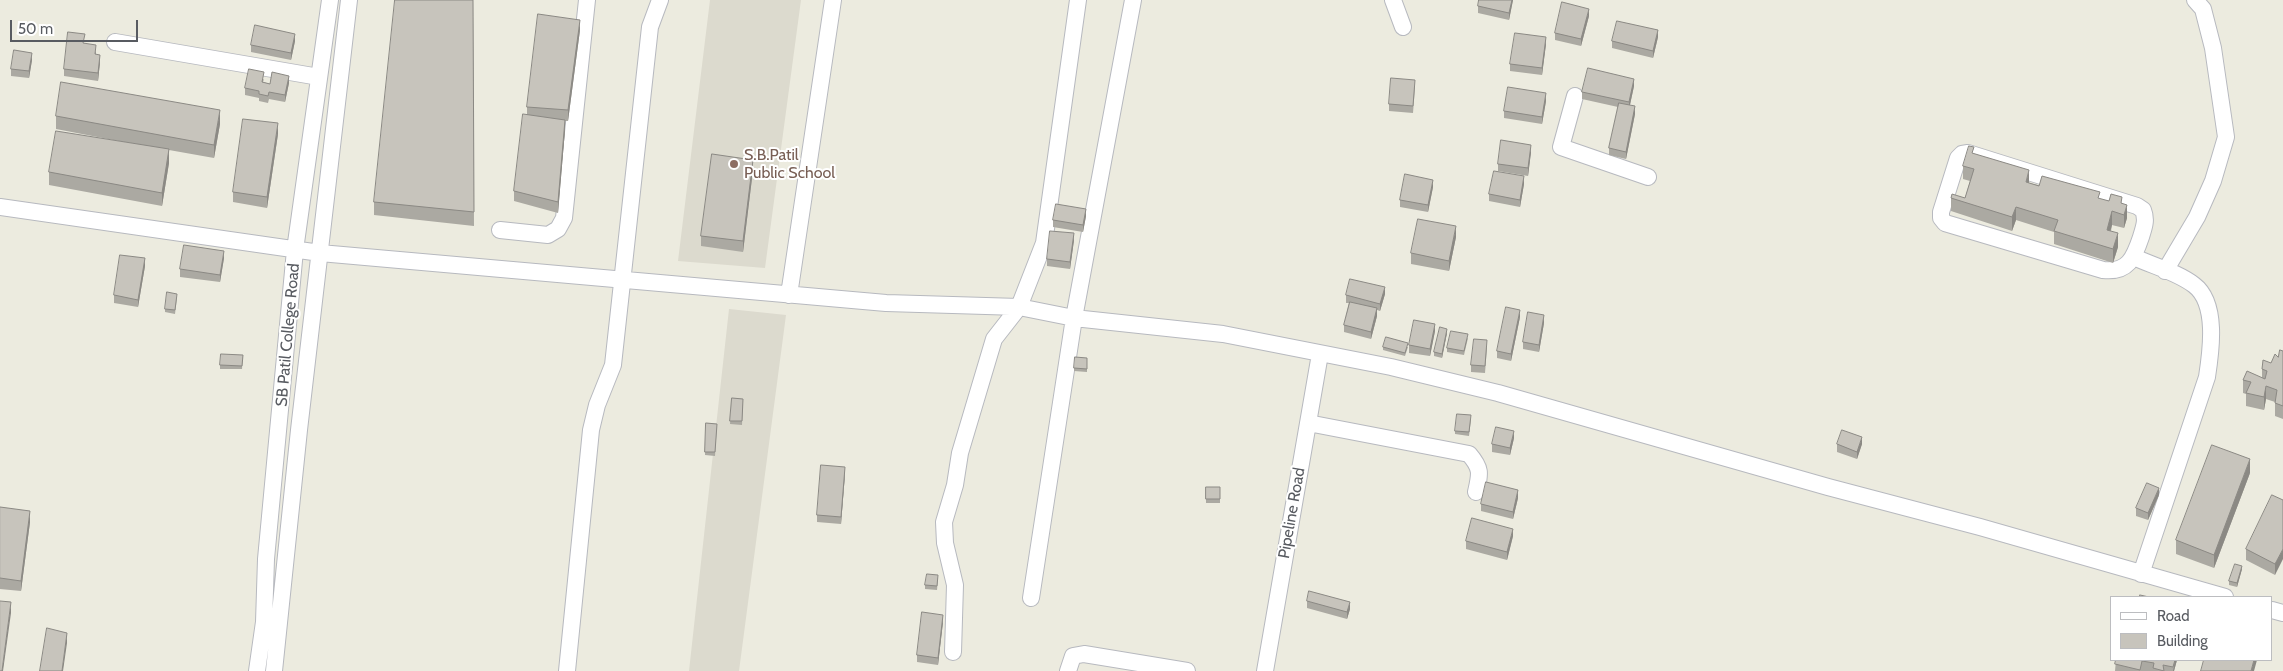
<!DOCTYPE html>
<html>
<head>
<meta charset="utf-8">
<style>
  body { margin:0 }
  #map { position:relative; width:2283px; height:671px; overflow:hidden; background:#ecebdf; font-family:Cabin,sans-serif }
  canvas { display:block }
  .legend { position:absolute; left:2110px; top:596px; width:162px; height:65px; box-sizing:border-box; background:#fff; border:1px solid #bcbdc0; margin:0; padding:6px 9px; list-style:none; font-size:15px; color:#585b61 }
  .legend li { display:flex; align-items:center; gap:10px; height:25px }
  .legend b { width:25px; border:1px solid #bcbdc0 }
  .scale { position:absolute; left:10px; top:20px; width:128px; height:22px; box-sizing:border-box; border:2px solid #585b61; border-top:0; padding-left:6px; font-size:15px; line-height:18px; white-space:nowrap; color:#585b61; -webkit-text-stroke:4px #fff; paint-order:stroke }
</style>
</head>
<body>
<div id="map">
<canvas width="2283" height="671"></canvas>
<ul class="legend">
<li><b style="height:6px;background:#fff"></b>Road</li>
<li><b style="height:14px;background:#c7c4bc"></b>Building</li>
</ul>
<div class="scale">50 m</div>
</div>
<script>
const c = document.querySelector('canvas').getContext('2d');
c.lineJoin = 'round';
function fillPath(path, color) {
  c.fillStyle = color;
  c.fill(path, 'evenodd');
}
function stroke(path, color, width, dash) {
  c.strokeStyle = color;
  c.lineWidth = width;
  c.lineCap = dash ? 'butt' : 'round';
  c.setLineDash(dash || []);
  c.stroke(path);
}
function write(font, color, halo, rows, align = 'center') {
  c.font = font + ' Cabin,sans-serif';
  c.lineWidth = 4;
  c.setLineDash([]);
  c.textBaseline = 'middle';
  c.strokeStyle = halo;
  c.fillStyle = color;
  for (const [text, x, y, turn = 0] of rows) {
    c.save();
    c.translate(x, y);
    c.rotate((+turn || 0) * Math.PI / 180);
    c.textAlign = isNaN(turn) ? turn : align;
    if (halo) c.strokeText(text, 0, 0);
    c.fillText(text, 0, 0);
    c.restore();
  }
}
fillPath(new Path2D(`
  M710 0H801L765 268 678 261Z
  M729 309 786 315 739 671H689Z`), '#dcdace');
const minor = new Path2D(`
  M1393 0 1403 27
  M115 42 319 77
  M1575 96 1561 147 1648 177
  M1968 153 2137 206 2143 210C2147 220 2144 227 2141 237 2134 258 2128 273 2103 270L1945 223 1941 218V212L1958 158 1962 154Z
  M0 207 320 253 886 303 1019 307 1074 318 1223 334 1391 367 1498 393 1828 487 1980 527 2225 597
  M500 230 548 235 558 229 564 218 587 0
  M2134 257C2153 266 2177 272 2194 285 2218 303 2211 351 2207 377L2141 574
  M2165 271 2197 217 2213 181 2226 137 2213 48 2203 9 2195 0
  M789 295 833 0
  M1308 423 1469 454C1482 469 1480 474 1476 492
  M1031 598 1074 318 1133 0
  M2272 610 2283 613
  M953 652 955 585 945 543 944 522 955 485 960 453 994 339 1019 307 1044 243 1078 0
  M257 671 264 622 266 559 295 250 330 0
  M274 671 299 430 349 0
  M567 671 591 430 597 405 613 365 650 27 660 0
  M1068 671 1073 656 1084 654 1187 671
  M1265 671 1320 354`);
stroke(minor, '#b7b9bf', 18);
stroke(minor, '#fff', 16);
fillPath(new Path2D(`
  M473 0 474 226 374 215V202Z
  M1513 0 1509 20 1478 13V6Z
  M1589 16 1581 46 1555 40V33Z
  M580 30 568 121H565V130L558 213 514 201V191L527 114V107Z
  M1658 37 1653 58 1612 48V41Z
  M295 41 291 60 251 52V45Z
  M84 43 96 52V54L100 62 98 81 64 76V69Z
  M1546 44 1542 75 1510 71V64Z
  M32 60 29 78 11 76V69Z
  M264 79 263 82 270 84 289 83 285 102 269 99 268 103 259 101V98L245 95V88Z
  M1634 86 1630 105 1635 114 1626 159 1609 155V148L1618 107 1582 99V92Z
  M1415 87 1413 113 1389 111V104Z
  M1546 101 1542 124 1504 118V111Z
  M56 116 220 124 214 158 169 150V163L162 206 49 185V172L134 144 56 129Z
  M278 134 267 208 233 202V192Z
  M1531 152 1528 176 1498 171V164Z
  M1974 154 2029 183 2109 201 2122 203 2127 218 2124 228 2112 225 2111 231 2118 247 2113 263 2054 244V232L2016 220 2012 231 1951 211V198H1965L1970 181 1963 179V166Z
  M753 170 743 252 701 246V236Z
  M1524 184 1520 207 1489 201V194Z
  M1433 187 1428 212 1400 207V200Z
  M1086 216 1083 232 1053 227V220Z
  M1456 237 1449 271 1411 264V253Z
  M1074 240 1070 269 1047 266V259Z
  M224 258 220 282 180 277V269Z
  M145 266 138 307 114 303V295Z
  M1385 294 1380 311 1377 310V316L1371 339 1344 332V325L1349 303H1346V295Z
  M177 297 175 314 165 312V309Z
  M1520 317 1511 361 1497 358V351Z
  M1544 323 1539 352 1523 349V342Z
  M1435 331 1430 356 1409 353V345Z
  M1447 333 1442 358 1434 356V352Z
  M1468 338 1464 355 1447 352V348Z
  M1383 347H1408L1405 356 1383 350Z
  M1487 347 1485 373 1471 372V365Z
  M2283 351V419L2275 416V402L2266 399 2264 410 2246 406V394L2243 393V380L2262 377V369L2271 363Z
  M243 355 242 369H220V365Z
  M1087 358V372L1074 371V368Z
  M732 398 743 399 742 425 730 424Z
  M1471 419 1469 436 1455 434V431Z
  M706 423 717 424 715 456 705 455Z
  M1514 438 1510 455 1492 452V444Z
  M1837 444H1862L1857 459 1837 452Z
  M2250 473 2214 568 2176 554V540Z
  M845 474 841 524 817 522V515Z
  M1206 487H1220V503H1206Z
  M2159 495 2148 520 2136 516V508Z
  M1518 498 1513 519 1481 511V504Z
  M2283 500 2275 575 2246 560V549Z
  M0 507 30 522 21 591 0 589Z
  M1513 536 1507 560 1466 549V541Z
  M2242 569 2237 587 2229 585V581Z
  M938 578 937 590 925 589V585Z
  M1307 601 1350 609 1347 619 1307 608Z
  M943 622 938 665 917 662V655Z
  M2116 660H2177L2174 671H2115Z`), '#aba9a2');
fillPath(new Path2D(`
  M1512 0H1513L1509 20V13Z
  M1589 9V16L1581 46V39Z
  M580 20V30L568 121V110Z
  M1658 30V37L1653 58V51Z
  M295 34V41L291 60V53Z
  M1546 37V44L1542 75V68Z
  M32 53V60L29 78V71Z
  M100 55V62L98 81V73Z
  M289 76V83L285 102V95Z
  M1634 79V86L1629 109V102Z
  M1546 93V101L1542 124V117Z
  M1635 106V114L1626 159V152Z
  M220 110V124L214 158V145Z
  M565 120V130L558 213V202Z
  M278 123V134L267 208V197Z
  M1531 145V152L1528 176V168Z
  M169 149V163L162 206V193Z
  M753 160V170L743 252V241Z
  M2029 170V184L2026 182Z
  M1524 176V184L1520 207V200Z
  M1433 180V187L1428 212V205Z
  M2127 205V218L2124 228V215Z
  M2016 207V220L2012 231V217Z
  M1086 209V216L1083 232V225Z
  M2112 211V225L2107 243V230Z
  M1456 226V237L1449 271V261Z
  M1074 233V240L1070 269V262Z
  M2118 233V247L2113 263V249Z
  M224 251V258L220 282V275Z
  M145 258V266L138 307V300Z
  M1385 287V294L1380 311V304Z
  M1377 308V316L1371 339V332Z
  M1520 310V317L1511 361V354Z
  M1544 315V323L1539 352V345Z
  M1435 324V331L1430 356V349Z
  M1447 329V333L1442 358V354Z
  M2266 386V399L2264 410V397Z
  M1514 431V438L1510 455V448Z
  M1862 437V444L1857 459V452Z
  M2250 459V473L2214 568V555Z
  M845 467V474L841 524V517Z
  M2159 488V495L2148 520V513Z
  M1518 490V498L1513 519V512Z
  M30 511V522L21 591V581Z
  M1513 529V536L1507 560V552Z
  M2283 549V559L2275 575V564Z
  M2242 566V569L2237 587V583Z
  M11 602V613L3 671H2Z
  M1350 602V609L1347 619V612Z
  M943 615V622L938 665V658Z
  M67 633V643L63 671H62Z
  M2175 660H2177L2174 671H2173Z
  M2254 660H2257L2254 671H2251Z`), '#8b8984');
const building = new Path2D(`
  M395 0H473L474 212 374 202Z
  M1479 0H1512L1509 13 1478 6Z
  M1562 2 1589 9 1581 39 1555 33Z
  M538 14 580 20 568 110 527 107Z
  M1617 21 1658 30 1653 51 1612 41Z
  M255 25 295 34 291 53 251 45Z
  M68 32 85 34 83 43 96 45 95 54 100 55 98 73 64 69Z
  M1515 33 1546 37 1542 68 1510 64Z
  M14 50 32 53 29 71 11 69Z
  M1588 68 1634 79 1629 102 1582 92Z
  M249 69 264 72 262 82 270 84 272 72 289 76 285 95 269 92 268 96 259 94V91L245 88Z
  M1391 78 1415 80 1413 106 1389 104Z
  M61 82 220 110 214 145 56 116Z
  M1508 87 1546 93 1542 117 1504 111Z
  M1619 103 1635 106 1626 152 1609 148Z
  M523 114 565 120 558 202 514 191Z
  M243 119 278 123 267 197 233 192Z
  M56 131 169 149 162 193 49 172Z
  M1501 140 1531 145 1528 168 1498 164Z
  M1969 146 1974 147 1972 153 2029 170 2026 182 2039 186 2042 176 2100 192 2098 198 2109 201 2111 194 2122 197 2121 203 2127 205 2124 215 2112 211 2107 230 2118 233 2113 249 2054 231 2058 220 2016 207 2012 217 1951 198 1952 194 1965 198 1974 169 1963 166Z
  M712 154 753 160 743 241 701 236Z
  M1494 171 1524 176 1520 200 1489 194Z
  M1405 174 1433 180 1428 205 1400 200Z
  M1056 204 1086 209 1083 225 1053 220Z
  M1418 219 1456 226 1449 261 1411 253Z
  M1050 231 1074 233 1070 262 1047 259Z
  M184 245 224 251 220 275 180 269Z
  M120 255 145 258 138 300 114 295Z
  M1350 279 1385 287 1380 304 1346 295Z
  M167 292 177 294 175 310 165 309Z
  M1350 302 1377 308 1371 332 1344 325Z
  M1506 307 1520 310 1511 354 1497 351Z
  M1528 312 1544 315 1539 345 1523 342Z
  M1414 320 1435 324 1430 349 1409 345Z
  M1440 327 1447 329 1442 354 1434 352Z
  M1451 331 1468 334 1464 351 1447 348Z
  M1386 337 1408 343 1405 353 1383 347Z
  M1474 339 1487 340 1485 366 1471 365Z
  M2280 350 2283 351V406L2275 403 2277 390 2266 386 2264 397 2246 393 2251 382 2243 380 2247 371 2265 379 2267 371 2262 369 2263 360 2271 363 2275 354 2278 357Z
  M221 354 243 355 242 366 220 365Z
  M1075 357 1087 358V369L1074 368Z
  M732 398 743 399 742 421H730Z
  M1457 414 1471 415 1469 432 1455 431Z
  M706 423 717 424 715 452H705Z
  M1496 427 1514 431 1510 448 1492 444Z
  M1842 430 1862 437 1857 452 1837 444Z
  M2212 445 2250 459 2214 555 2176 540Z
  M821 465 845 467 841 517 817 515Z
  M1486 482 1518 490 1513 512 1481 504Z
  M2147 483 2159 488 2148 513 2136 508Z
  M1206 487H1220V499H1206Z
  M2272 495 2283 500V549L2275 564 2246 549Z
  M0 507 30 511 21 581 0 578Z
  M1472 518 1513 529 1507 552 1466 541Z
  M2235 564 2242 566 2237 583 2229 581Z
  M927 574 938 575 937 586 925 585Z
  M1309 591 1350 602 1347 612 1307 601Z
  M2140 595 2149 597H2140Z
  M0 601 11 602 2 671H0Z
  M922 612 943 615 938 658 917 655Z
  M47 628 67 633 62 671H40Z
  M2116 660H2175L2173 667 2163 665 2164 671 2153 668 2154 663 2142 661 2140 670 2115 664Z
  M2204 660H2254L2251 671H2201Z`);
fillPath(building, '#c7c4bc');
stroke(building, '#8b8984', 1);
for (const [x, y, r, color] of [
  [734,164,5,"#8d6e63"]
]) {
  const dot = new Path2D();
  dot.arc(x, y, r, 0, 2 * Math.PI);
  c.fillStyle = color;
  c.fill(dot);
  stroke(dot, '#fff', 2);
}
write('16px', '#785e54', '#fff', [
  ["S.B.Patil",744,155],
  ["Public School",744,173]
], 'left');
write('16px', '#585b61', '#fff', [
  ["SB Patil College Road",288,335,-85],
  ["Pipeline Road",1292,513,-80]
]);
</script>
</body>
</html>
